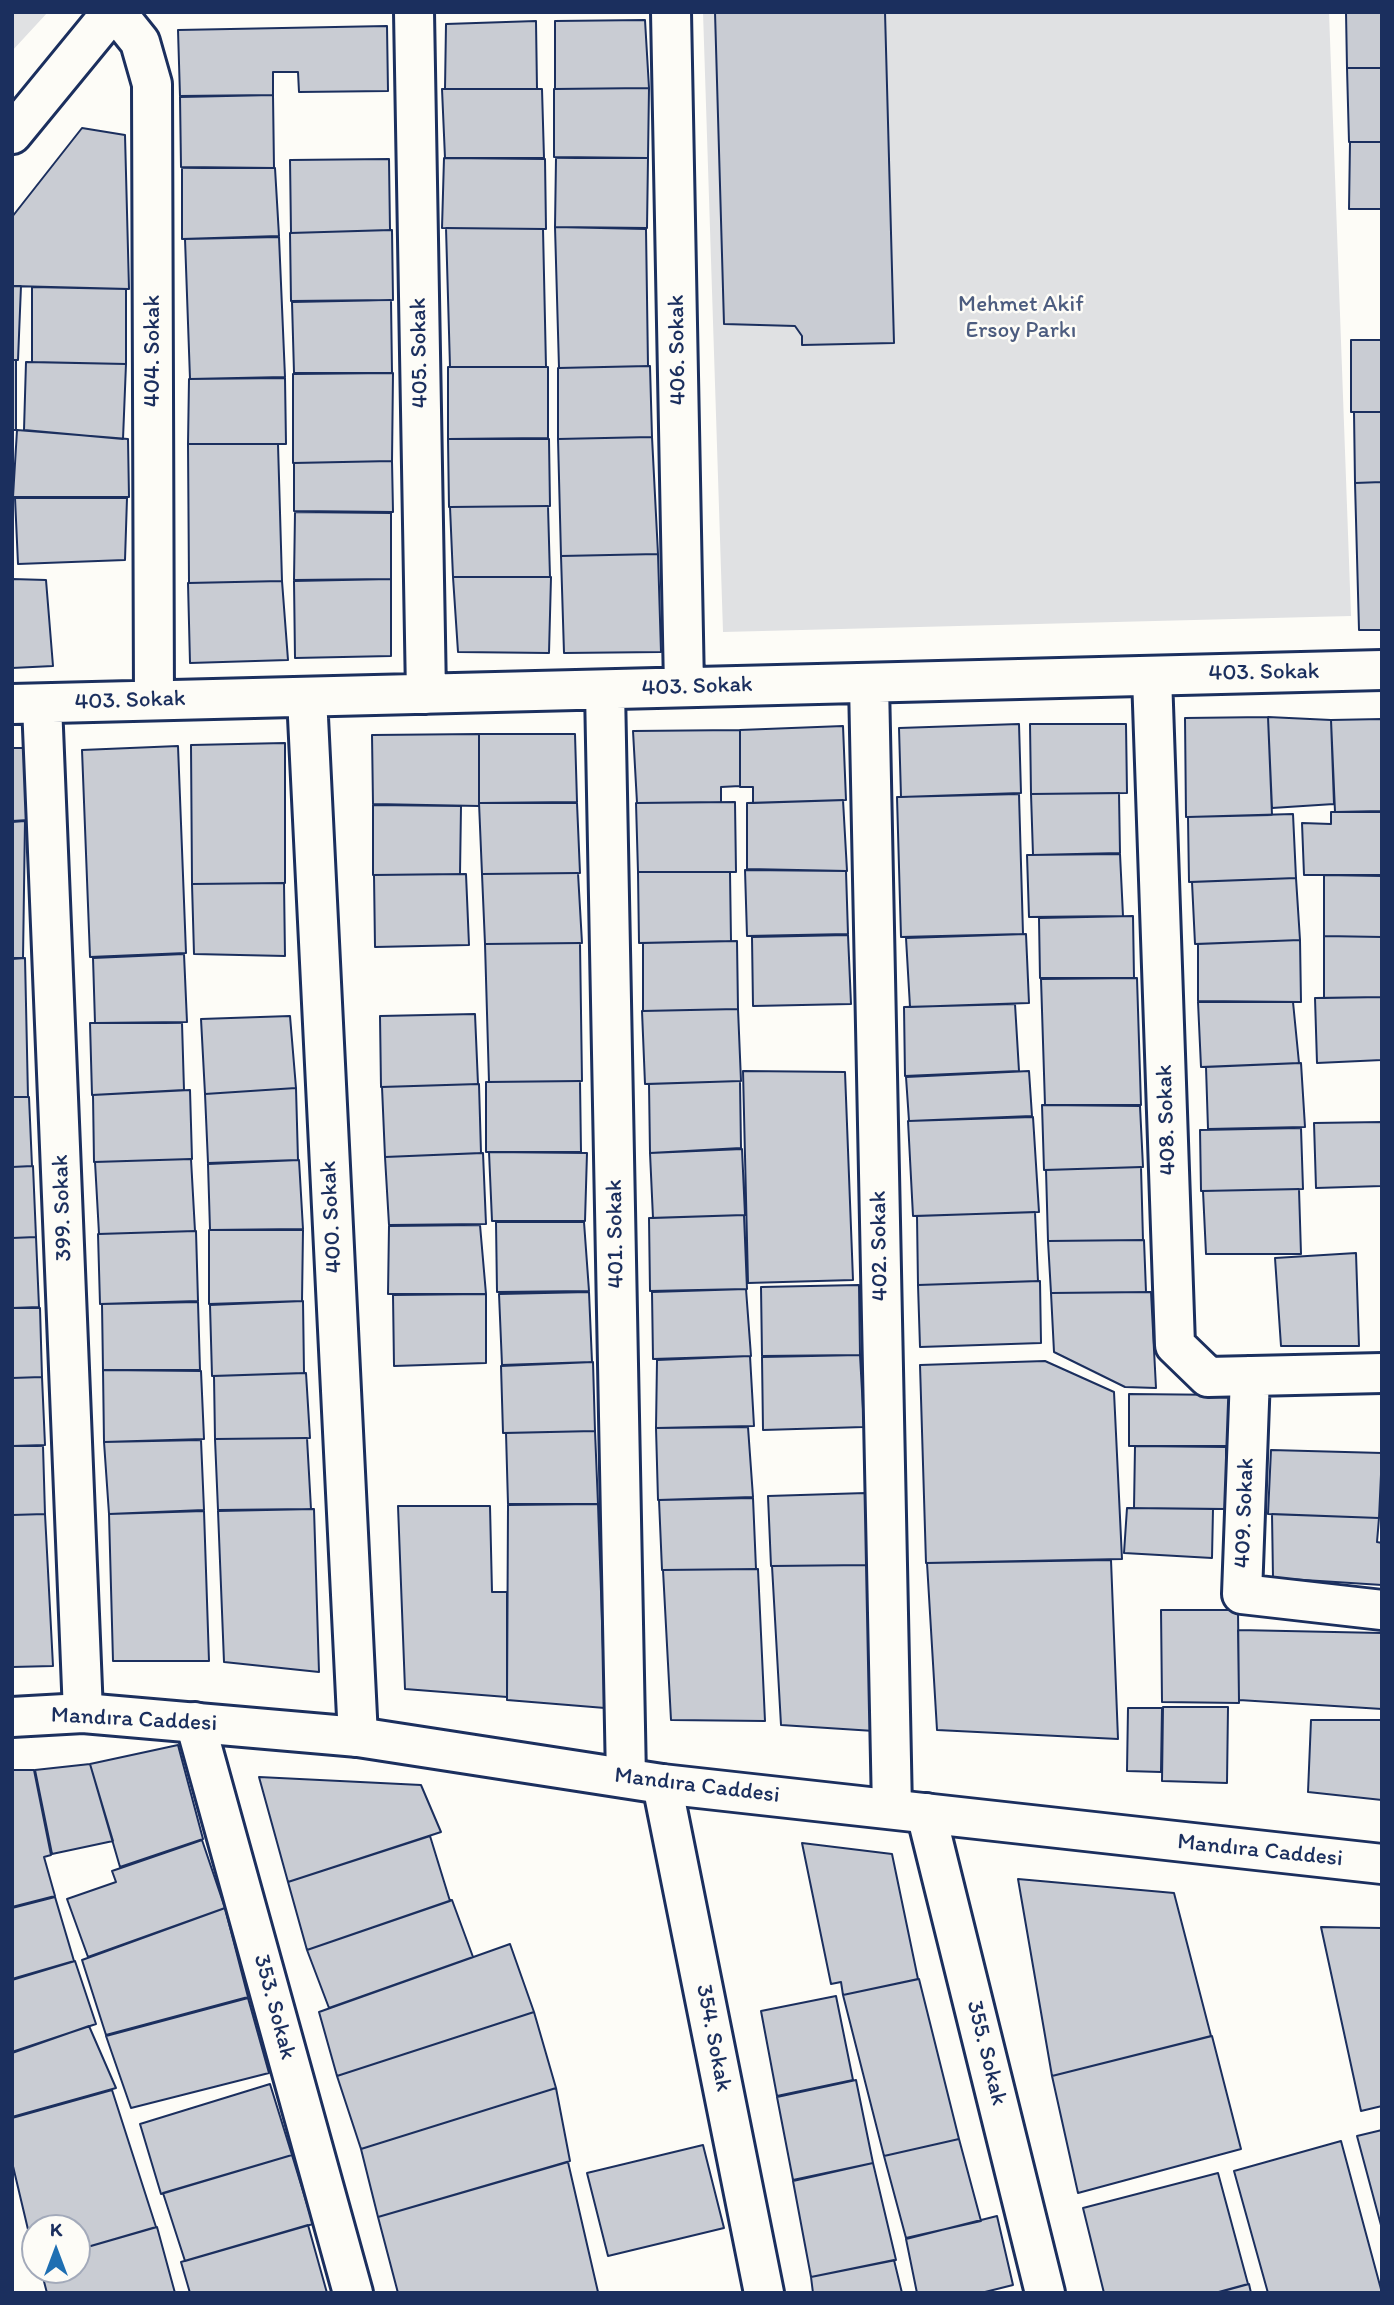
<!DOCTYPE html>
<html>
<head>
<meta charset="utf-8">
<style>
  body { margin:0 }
  #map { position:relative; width:1394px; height:2305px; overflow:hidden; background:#fdfcf7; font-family:Itim,sans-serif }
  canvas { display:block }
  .frame { position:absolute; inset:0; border:14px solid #1b2f5e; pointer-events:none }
  .north { position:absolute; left:21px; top:2214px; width:70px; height:70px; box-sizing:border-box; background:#fdfcf7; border:2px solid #a3aaba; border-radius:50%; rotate:0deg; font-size:19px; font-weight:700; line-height:28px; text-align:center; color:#1b2f5e }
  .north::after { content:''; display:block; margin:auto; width:24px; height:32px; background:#1f6fb2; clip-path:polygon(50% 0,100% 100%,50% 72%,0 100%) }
</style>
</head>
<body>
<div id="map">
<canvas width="1394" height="2305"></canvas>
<div class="frame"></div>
<div class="north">K</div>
</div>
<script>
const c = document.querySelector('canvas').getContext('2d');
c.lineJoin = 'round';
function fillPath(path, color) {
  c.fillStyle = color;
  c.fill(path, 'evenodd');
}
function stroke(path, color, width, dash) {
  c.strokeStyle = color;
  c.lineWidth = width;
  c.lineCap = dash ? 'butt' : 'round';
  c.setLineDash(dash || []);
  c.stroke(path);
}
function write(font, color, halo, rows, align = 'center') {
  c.font = font + ' Itim,sans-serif';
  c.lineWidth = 5;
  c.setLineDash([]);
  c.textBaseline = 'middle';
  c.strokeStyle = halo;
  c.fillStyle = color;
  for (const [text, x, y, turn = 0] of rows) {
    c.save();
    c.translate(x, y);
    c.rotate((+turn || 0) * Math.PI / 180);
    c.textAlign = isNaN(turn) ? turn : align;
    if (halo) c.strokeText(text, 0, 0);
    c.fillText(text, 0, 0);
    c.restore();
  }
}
fillPath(new Path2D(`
  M12 12H48L12 51Z
  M703 12H1329L1351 616 723 632Z`), '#e0e1e3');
const building = new Path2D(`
  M715 12H885L894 343 802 345V336L795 326 724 324Z
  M1346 12H1382V68H1347Z
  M645 20 649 88 555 89V21Z
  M536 21 537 89H445L446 24Z
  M387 26 388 91 299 92 298 72H273V95L180 96 178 30Z
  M1347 68H1382V142H1349Z
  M649 88 648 158 554 157V89Z
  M442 89H542L544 158H445Z
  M273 95 274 168 181 167 180 97Z
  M82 128 125 135 129 289 12 286V217Z
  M1350 142H1382V209H1349Z
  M444 158 545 159 546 229 442 228Z
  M556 158H648L647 228 555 227Z
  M389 159 390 230 291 233 290 160Z
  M182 168H275L279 236 182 239Z
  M555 227 646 229 648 366 559 368Z
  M446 228 543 229 546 367H450Z
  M392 230 393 300 291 301 290 233Z
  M279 237 285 377 190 379 185 239Z
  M12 286H21L18 360H12Z
  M32 287 126 289V364L32 362Z
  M391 300 392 373H294L292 302Z
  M1351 340H1382V412H1351Z
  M12 360H16V430H12Z
  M26 362 126 364 123 439 24 430Z
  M650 366 652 437 558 439V368Z
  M448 367H548V438L448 439Z
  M393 373 392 461 293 463V374Z
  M285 378 286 444H188L189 379Z
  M1354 412H1382V482L1355 483Z
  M17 430 128 439 129 497H13Z
  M652 437 658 554 561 556 558 439Z
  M448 439H549L550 506 449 507Z
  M188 444H278L282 581 189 583Z
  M392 461 393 512 294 511V463Z
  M1382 482V630H1359L1355 483Z
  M15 498H127L125 560 18 564Z
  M548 506 550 577H453L450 507Z
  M295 512 391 513V579L294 580Z
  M658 554 661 652 564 653 561 556Z
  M453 577H551L549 653 458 652Z
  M12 579 46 580 53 666 12 668Z
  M391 579V656L295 658 294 581Z
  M282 581 288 660 190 663 188 583Z
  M1268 717 1331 720 1334 804 1272 808Z
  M1268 717 1272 815 1186 817 1185 718Z
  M1382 719V811L1335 812 1331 720Z
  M1019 724 1021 793 901 797 899 728Z
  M1030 724H1126L1127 793 1031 794Z
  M843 726 846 800 753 803V787H740V730Z
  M740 730V786L721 787V802L637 803 633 731Z
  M479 734H575L577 802 479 803Z
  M479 734V806L373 804 372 735Z
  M285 743V883L192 884 191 745Z
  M178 746 186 953 90 957 82 750Z
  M12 748H26L28 820 12 821Z
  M1119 793 1120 853 1033 855 1031 794Z
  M1019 794 1023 934 901 937 897 797Z
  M843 800 847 871 747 869V803Z
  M735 802 736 872H638L636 803Z
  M479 803H577L580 873 482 874Z
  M373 805 461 806 460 874 373 875Z
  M1331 812H1382V875H1304L1302 823 1331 824Z
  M1293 814 1296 878 1189 882 1188 817Z
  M25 821 23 958H12V822Z
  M1120 854 1123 916 1029 917 1027 855Z
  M745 870 846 871 848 934 747 936Z
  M638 872H730L731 941 639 943Z
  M578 873 582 943 485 944 482 874Z
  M466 874 469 945 375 947 374 875Z
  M1324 875 1382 876V937L1324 936Z
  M1296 878 1300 940 1195 944 1192 882Z
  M284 883 285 956 194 954 192 884Z
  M1133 916 1134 978H1040L1039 918Z
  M1026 934 1029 1003 910 1007 906 938Z
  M848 935 851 1004 753 1006 752 937Z
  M1324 936 1382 937V997L1324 998Z
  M1300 940 1301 1002 1198 1001V944Z
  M737 941 738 1009 643 1011V943Z
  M580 943 582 1081 489 1082 485 944Z
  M184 954 187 1022 95 1023 93 958Z
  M25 958 28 1097H12V959Z
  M1137 978 1141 1105H1045L1041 979Z
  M1382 997V1060L1317 1063 1315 998Z
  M1198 1002H1293L1299 1063 1201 1067Z
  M1015 1004 1019 1071 905 1076 904 1007Z
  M738 1009 741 1081 645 1084 642 1011Z
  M475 1014 478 1084 381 1087 380 1016Z
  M290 1016 296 1088 205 1094 201 1019Z
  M90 1023H182L184 1090 92 1095Z
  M1301 1063 1305 1127 1208 1129 1206 1067Z
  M743 1071 845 1072 853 1280 748 1283Z
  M1029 1071 1032 1116 909 1121 906 1077Z
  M580 1081 581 1152H486V1082Z
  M740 1081 741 1148 650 1153 649 1084Z
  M479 1084 481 1153 385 1157 382 1087Z
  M296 1088 298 1160 208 1163 205 1094Z
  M190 1090 192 1159 94 1162 93 1095Z
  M12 1097H29L32 1166 12 1167Z
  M1042 1105 1140 1106 1143 1167 1044 1170Z
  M1033 1117 1039 1212 913 1216 908 1121Z
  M1382 1122V1186L1316 1188 1314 1123Z
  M1301 1128 1303 1189 1201 1191 1200 1130Z
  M742 1149 745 1215 653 1218 650 1153Z
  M489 1152 587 1153 585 1221H492Z
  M483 1153 486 1224 389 1225 385 1157Z
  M191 1159 195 1231 99 1234 95 1162Z
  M299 1160 303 1229 210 1230 208 1164Z
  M33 1166 36 1237 12 1238V1167Z
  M1141 1167 1143 1240 1048 1241 1046 1170Z
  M1299 1189 1301 1254H1206L1203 1191Z
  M1035 1212 1038 1281 918 1285 917 1216Z
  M744 1215 747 1289 650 1291 649 1218Z
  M496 1222H584L589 1291 497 1292Z
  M480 1225 486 1294H388L389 1226Z
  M209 1230H303L302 1301 209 1304Z
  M196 1231 198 1301 100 1304 98 1234Z
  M36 1237 39 1307 12 1308V1238Z
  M1144 1240 1146 1292 1051 1293 1048 1241Z
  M1356 1253 1359 1346H1281L1275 1258Z
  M1040 1281 1041 1343 920 1347 918 1285Z
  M859 1285 860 1355 762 1356 761 1287Z
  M746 1289 751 1356 653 1359 652 1292Z
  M589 1292 592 1362 502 1365 499 1294Z
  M1151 1292 1156 1388 1125 1387 1054 1352 1051 1293Z
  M486 1294V1363L394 1366 393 1295Z
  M303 1301 304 1373 212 1376 210 1305Z
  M198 1302 200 1370H103L102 1304Z
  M12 1308H40L42 1377 12 1378Z
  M860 1355 864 1427 763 1430 762 1357Z
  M750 1356 754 1426 656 1428 657 1360Z
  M1045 1361 1114 1392 1122 1559 926 1563 920 1365Z
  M593 1362 595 1431 503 1433 501 1366Z
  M103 1370 201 1371 204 1439 104 1442Z
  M306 1373 310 1438 215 1439 214 1376Z
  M42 1377 45 1445 12 1446V1378Z
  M1129 1394 1231 1395V1446H1129Z
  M748 1427 753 1497 658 1500 656 1428Z
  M595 1431 598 1504H508L506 1433Z
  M307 1438 311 1509 218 1510 215 1439Z
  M201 1440 204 1510 109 1514 104 1442Z
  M12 1446H43L45 1514 12 1515Z
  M1135 1446 1226 1447V1509L1134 1508Z
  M1271 1450 1382 1453 1379 1518 1268 1514Z
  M866 1493 868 1565 771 1566 768 1496Z
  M753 1498 756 1569 662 1570 659 1500Z
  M598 1504 605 1708 507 1700 508 1505Z
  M398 1506H490L492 1592H507V1697L405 1689Z
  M1127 1508 1213 1509 1212 1558 1124 1553Z
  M314 1509 319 1672 224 1662 218 1511Z
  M204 1511 209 1661H113L109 1514Z
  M45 1514 53 1666 12 1667V1515Z
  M1272 1514 1379 1518 1377 1542 1382 1543V1585L1273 1578Z
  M1111 1560 1118 1739 937 1730 927 1563Z
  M868 1565 874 1731 781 1725 772 1566Z
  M758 1569 765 1721 671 1720 663 1570Z
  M1161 1610H1238L1239 1703 1162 1702Z
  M1238 1630 1382 1633V1709L1239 1700Z
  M1163 1707H1228L1227 1783 1162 1781Z
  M1128 1708H1162L1161 1772 1127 1771Z
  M1311 1720H1382V1800L1308 1792Z
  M178 1745 203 1839 120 1867 90 1764Z
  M90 1764 113 1841 52 1854 35 1770Z
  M12 1770H34L51 1855 44 1857 55 1896 12 1907Z
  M259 1777 421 1785 441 1832 288 1882Z
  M430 1836 450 1901 307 1950 288 1882Z
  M202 1840 225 1908 88 1957 67 1899 116 1882 112 1871Z
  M802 1843 892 1854 918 1979 843 1995 841 1982 831 1984Z
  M1018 1879 1174 1893 1211 2036 1052 2076Z
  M55 1897 74 1961 12 1979V1908Z
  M452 1900 473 1957 329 2008 307 1950Z
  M225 1908 248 1997 106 2035 82 1960Z
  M1321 1927 1382 1928V2106L1361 2111Z
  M510 1944 534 2012 337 2076 319 2012Z
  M75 1961 96 2024 12 2052V1980Z
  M919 1979 959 2139 884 2156 843 1995Z
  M836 1996 853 2080 777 2096 761 2011Z
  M248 1998 269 2073 131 2108 106 2036Z
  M534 2012 556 2088 361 2149 337 2076Z
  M89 2026 116 2088 12 2117V2053Z
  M1212 2036 1241 2149 1078 2193 1052 2076Z
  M856 2080 873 2163 793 2180 777 2097Z
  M270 2084 292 2155 161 2194 140 2124Z
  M556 2088 570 2161 378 2217 361 2149Z
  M112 2090 156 2227 77 2250V2228H35V2259L12 2162V2118Z
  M1382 2130V2229L1357 2136Z
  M959 2139 981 2221 906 2238 884 2156Z
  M1341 2141 1382 2293H1268L1234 2171Z
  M703 2145 724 2228 608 2256 587 2173Z
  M292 2155 313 2224 185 2261 163 2193Z
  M568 2162 598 2292 398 2293 378 2217Z
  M873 2163 896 2260 811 2277 793 2181Z
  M1218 2173 1248 2284 1215 2293H1104L1083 2208Z
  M997 2216 1013 2285 981 2293H917L906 2239Z
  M308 2225 327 2293H190L181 2262Z
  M157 2227 175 2293H47L41 2270H77V2250Z
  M894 2260 902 2293H813L811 2277Z
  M1249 2284 1251 2293H1216Z`);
fillPath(building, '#c9ccd3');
stroke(building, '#1b2f5e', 2);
const minor = new Path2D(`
  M116 12 140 42 152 84 154 700
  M414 12 426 694
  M671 12 684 687
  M1152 676 1175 1345 1208 1377 1382 1373
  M869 683 892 1809
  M605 690 626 1778
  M307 697 358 1737
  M12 704 1382 670
  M42 704 83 1713
  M1250 1376 1242 1594 1382 1610
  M195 1722 353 2293
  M662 1784 764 2293
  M926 1813 1045 2293`);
const tertiary = new Path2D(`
  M12 1717 83 1713 358 1737 662 1784 1382 1864`);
const secondary = new Path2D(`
  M12 134 112 12`);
stroke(minor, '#1b2f5e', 44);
stroke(tertiary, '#1b2f5e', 44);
stroke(secondary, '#1b2f5e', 44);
stroke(minor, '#fdfcf7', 38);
stroke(tertiary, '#fdfcf7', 38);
stroke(secondary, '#fdfcf7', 38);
write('23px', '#4c5c7f', '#fdfcf7', [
  ["Mehmet Akif",1021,305],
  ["Ersoy Parkı",1021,331]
]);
write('23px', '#1b2f5e', '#fdfcf7', [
  ["406. Sokak",678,350,-91],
  ["404. Sokak",153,351,-90],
  ["405. Sokak",420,353,-91],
  ["403. Sokak",1264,673,-1],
  ["403. Sokak",697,687,-2],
  ["403. Sokak",130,701,-2],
  ["408. Sokak",1167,1120,-92],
  ["399. Sokak",63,1208,-92],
  ["400. Sokak",332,1217,-93],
  ["401. Sokak",616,1234,-91],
  ["402. Sokak",880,1246,-91],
  ["409. Sokak",1245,1513,-88],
  ["Mandıra Caddesi",134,1720,3],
  ["Mandıra Caddesi",697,1786,7],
  ["Mandıra Caddesi",1260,1851,6],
  ["353. Sokak",274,2007,75],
  ["354. Sokak",713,2038,79],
  ["355. Sokak",986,2053,76]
]);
</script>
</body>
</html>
